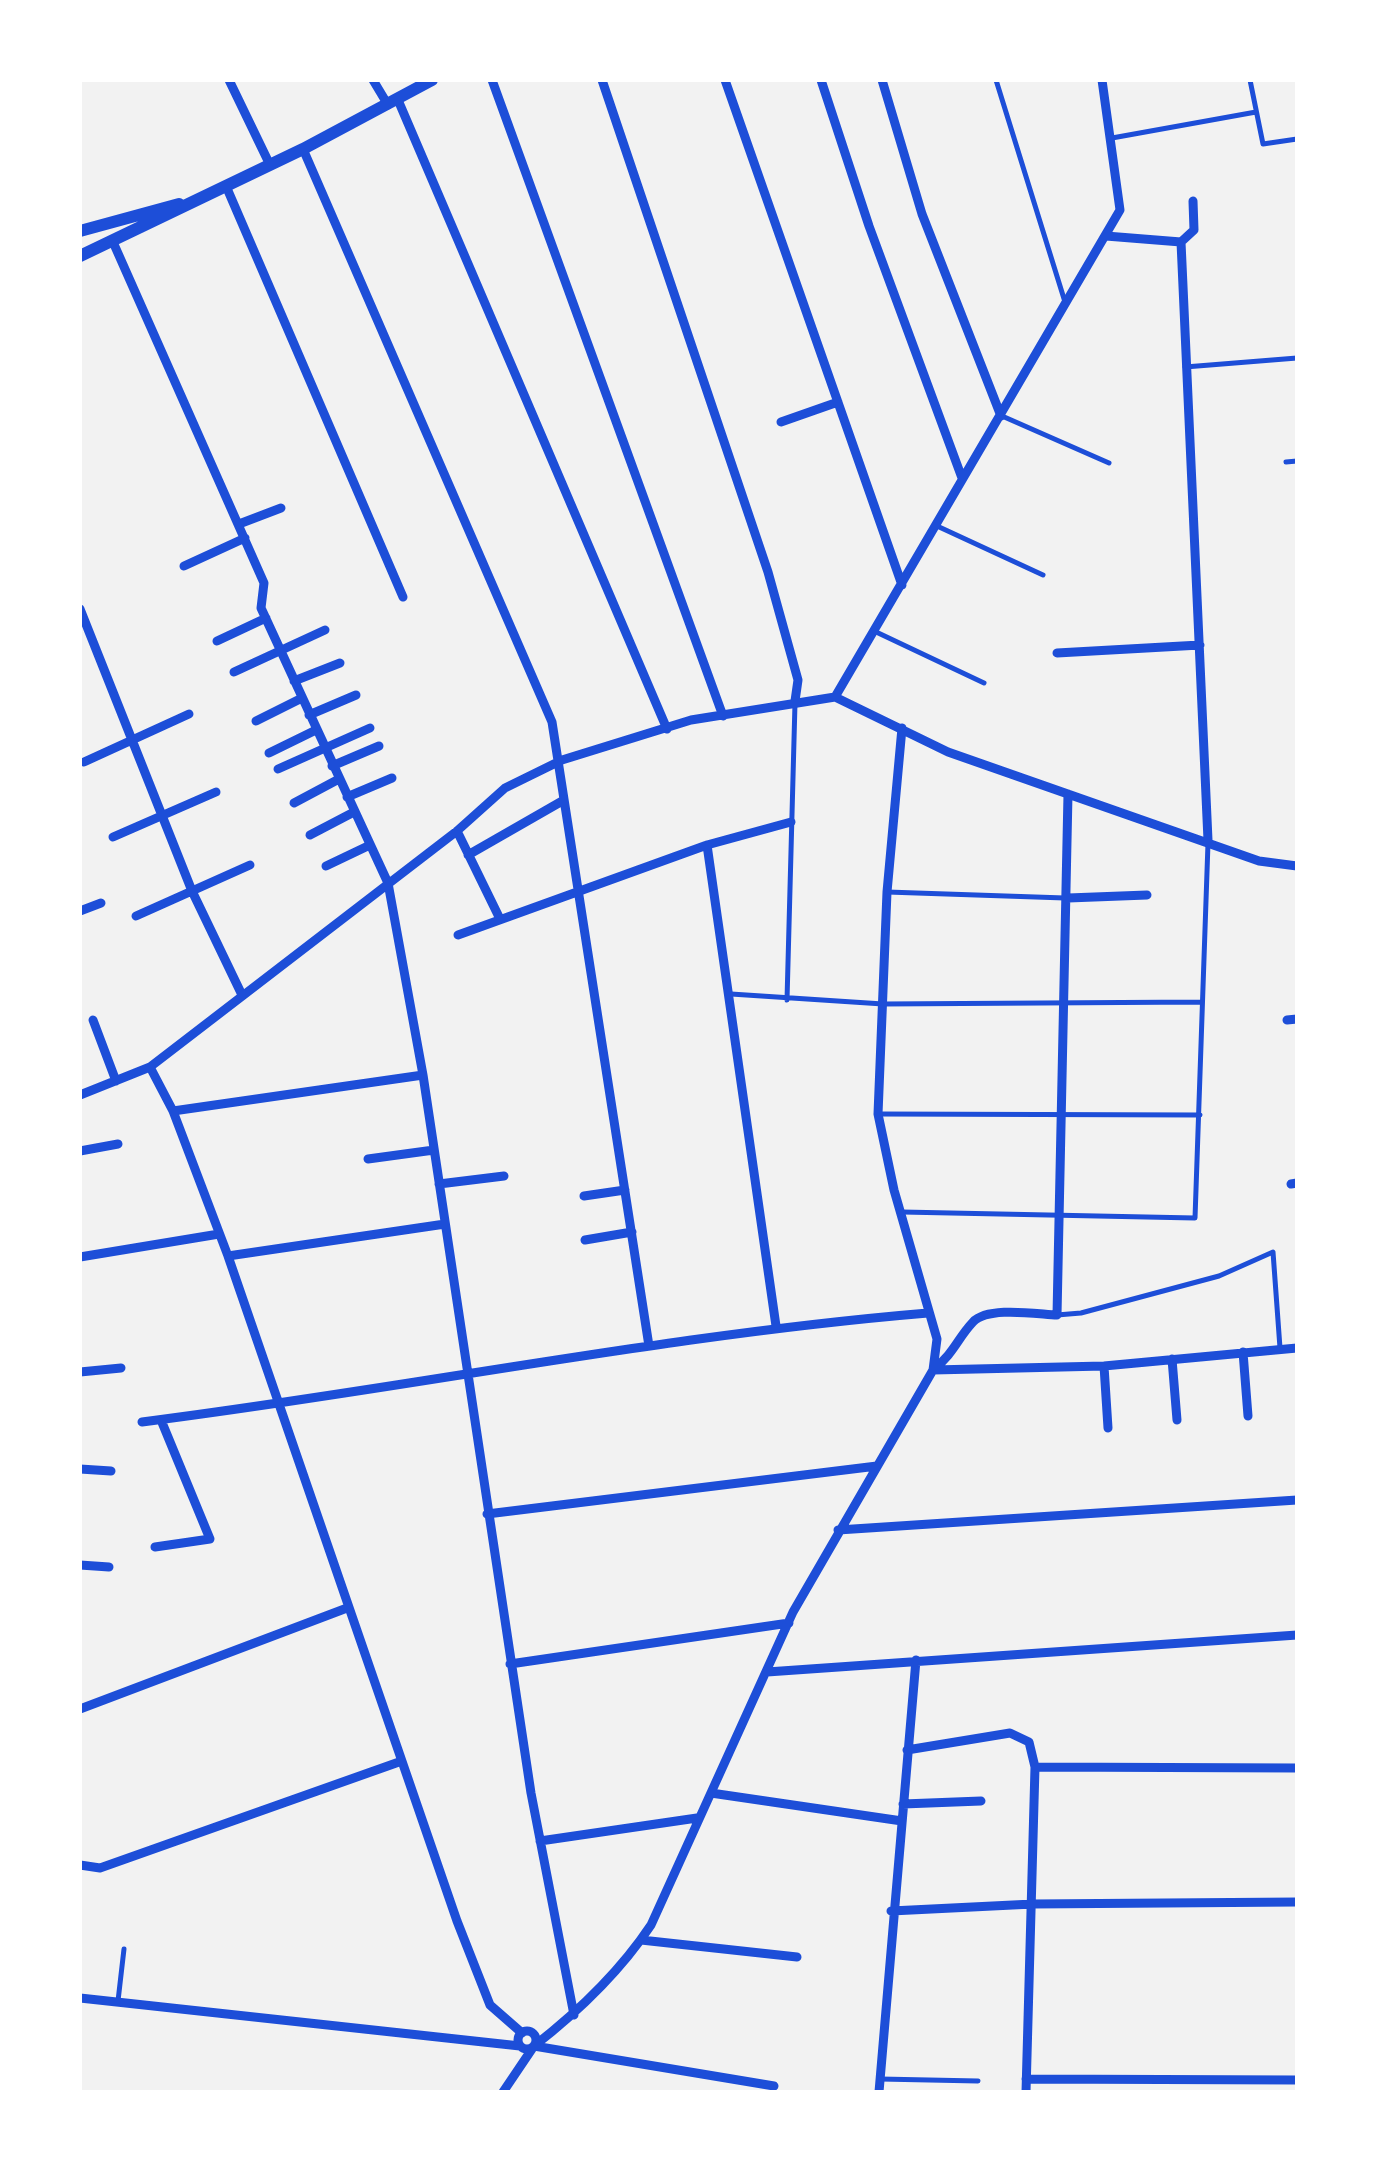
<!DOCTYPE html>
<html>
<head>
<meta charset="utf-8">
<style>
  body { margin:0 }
  #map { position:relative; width:1377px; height:2172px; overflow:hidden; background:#f2f2f2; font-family:"DejaVu Sans",sans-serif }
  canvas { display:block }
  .frame { position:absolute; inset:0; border:82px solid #fff; pointer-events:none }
</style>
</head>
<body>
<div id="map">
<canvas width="1377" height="2172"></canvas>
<div class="frame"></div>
</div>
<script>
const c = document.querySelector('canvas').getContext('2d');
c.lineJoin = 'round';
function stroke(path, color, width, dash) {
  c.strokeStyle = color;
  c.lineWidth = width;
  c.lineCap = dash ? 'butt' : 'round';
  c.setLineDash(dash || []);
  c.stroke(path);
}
stroke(new Path2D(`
  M996 80 1065 302
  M1250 80 1263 144 1297 139
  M1112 138 1256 112
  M1185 367 1297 358
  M1002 416 1109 463
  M1286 462 1297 461
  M937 526 1043 575
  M874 631 984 683
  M887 892 1065 898
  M731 994 883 1004 1201 1002
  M787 1000 795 703
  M878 1114 1200 1115
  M902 1212 1195 1218 1208 843
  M1057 1315 1081 1313 1219 1276 1273 1252 1280 1348
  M118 2001 124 1949
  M880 2079 978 2081`), '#1d4ed8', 5);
stroke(new Path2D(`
  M229 80 270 165
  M373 80 388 105
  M492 80 723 716
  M602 80 768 572 798 680 795 701
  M725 80 902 585
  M821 80 869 226 962 478
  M882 80 922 214 1001 416
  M398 100 667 729
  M303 149 552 722 649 1346
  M226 186 403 597
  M1106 236 1181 242
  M113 242 264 583 261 608 388 883 423 1075 531 1793 574 2015
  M1181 242 1208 840
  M1181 242 1194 230 1193 201
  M781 422 838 402
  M239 524 281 508
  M184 566 245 538
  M80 609 192 891 242 995
  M217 641 266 618
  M1057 653 1200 645
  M234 672 325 630
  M294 681 340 663
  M835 697 1120 210 1102 80
  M309 715 356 695
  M256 721 302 698
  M902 728 887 892 878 1114 894 1190 937 1339 933 1370
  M269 753 316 730
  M84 762 189 714
  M332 766 379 746
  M278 769 370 728
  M347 797 392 778
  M294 803 339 779
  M457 831 500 919
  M310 835 354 812
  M113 837 216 792
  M707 845 776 1326
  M468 855 564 800
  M326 866 370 845
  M1068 898 1147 895
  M80 911 101 903
  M136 916 250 865
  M458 935 707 845 791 822
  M93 1020 116 1081
  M1287 1020 1297 1019
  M150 1067 173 1111 228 1256 457 1921 490 2005 522 2033
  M80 1095 150 1067 457 831 505 788 562 760 691 720 835 697 948 752 1259 861 1297 866
  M173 1111 423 1075
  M80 1151 118 1144
  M368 1159 434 1150
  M439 1184 504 1176
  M1291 1184 1297 1183
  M584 1196 625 1190
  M585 1240 632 1232
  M228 1256 445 1224
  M80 1257 219 1234
  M1243 1352 1248 1416
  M1172 1359 1177 1420
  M1104 1366 1108 1428
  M933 1370C955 1352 957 1339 973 1322 988 1306 1036 1314 1057 1315L1068 794
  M80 1372 121 1368
  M142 1422C404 1389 664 1335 928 1313
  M80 1469 111 1471
  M487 1514 877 1466
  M838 1530 1297 1500
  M155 1547 210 1539 161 1420
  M80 1565 109 1567
  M510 1664 789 1623
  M767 1672 1297 1635
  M80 1709 347 1608
  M907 1750 1010 1733 1029 1742 1035 1767 1026 2092
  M1035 1767 1297 1768
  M711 1793 902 1821
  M903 1804 981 1801
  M540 1841 697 1818
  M80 1865 100 1868 399 1762
  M891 1911 1033 1904 1297 1902
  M641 1940 797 1957
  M80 1998 520 2046
  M518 2040a9 9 0 1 1 18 0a9 9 0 1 1-18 0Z
  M534 2046C579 2011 619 1973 651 1925L793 1612 933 1370 1104 1366 1297 1348
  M534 2046 774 2086
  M1026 2079 1297 2080
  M503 2092 532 2049
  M879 2092 916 1660`), '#1d4ed8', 9);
stroke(new Path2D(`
  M80 231 179 204
  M80 256 303 149 432 80`), '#1d4ed8', 12);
</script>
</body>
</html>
